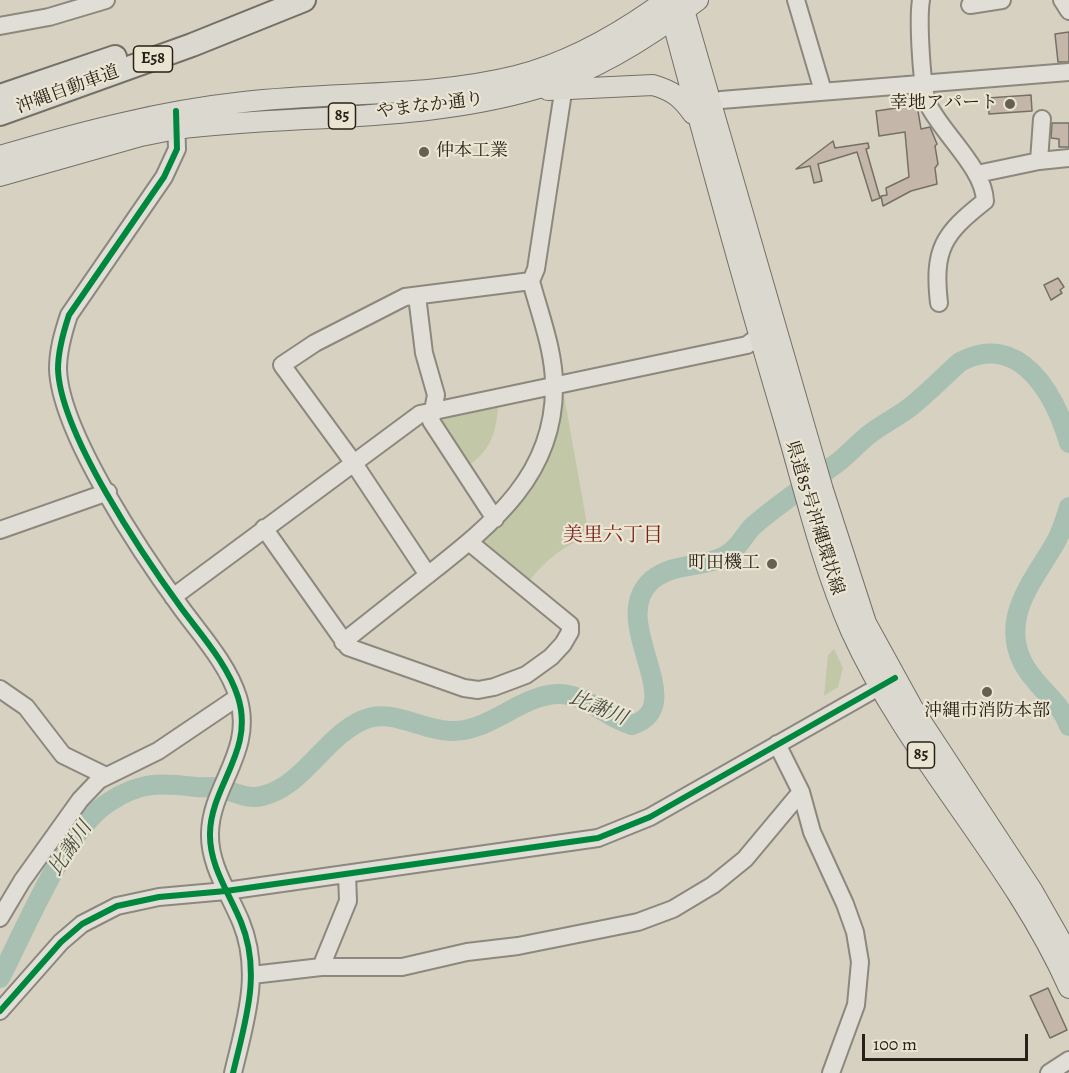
<!DOCTYPE html>
<html>
<head>
<meta charset="utf-8">
<style>
  body { margin:0 }
  #map { position:relative; width:1069px; height:1073px; overflow:hidden; background:#d7d1c1; font-family:Alegreya,serif }
  canvas { display:block }
  .scale { position:absolute; left:862px; top:1034px; width:166px; height:27px; box-sizing:border-box; border:3px solid #292117; border-top:0; padding-left:8px; font-size:18px; line-height:21px; white-space:nowrap; color:#292117; -webkit-text-stroke:4px #eae4d2; paint-order:stroke }
</style>
</head>
<body>
<div id="map">
<canvas width="1069" height="1073"></canvas>
<div class="scale">100 m</div>
</div>
<script>
const c = document.querySelector('canvas').getContext('2d');
c.lineJoin = 'round';
function fillPath(path, color) {
  c.fillStyle = color;
  c.fill(path, 'evenodd');
}
function stroke(path, color, width, dash) {
  c.strokeStyle = color;
  c.lineWidth = width;
  c.lineCap = dash ? 'butt' : 'round';
  c.setLineDash(dash || []);
  c.stroke(path);
}
function write(font, color, halo, rows, align = 'center') {
  c.font = font + ' Alegreya,"Noto Serif JP",serif';
  c.lineWidth = 4.5;
  c.setLineDash([]);
  c.textBaseline = 'middle';
  c.strokeStyle = halo;
  c.fillStyle = color;
  for (const [text, x, y, turn = 0] of rows) {
    c.save();
    c.translate(x, y);
    c.rotate((+turn || 0) * Math.PI / 180);
    c.textAlign = isNaN(turn) ? turn : align;
    if (halo) c.strokeText(text, 0, 0);
    c.fillText(text, 0, 0);
    c.restore();
  }
}
fillPath(new Path2D(`
  M562 384 589 536C560 547 543 563 524 587L469 542 513 501Z
  M499 398C496 434 493 450 462 470L431 413Z
  M834 649 843 668 838 687 824 696 828 655Z`), '#c1c7a7');
stroke(new Path2D(`
  M1069 507C1065 520 1061 534 1054 545 1033 581 1000 618 1023 663 1035 687 1060 700 1069 726
  M0 978C25 930 65 830 109 802 141 781 160 783 196 787 203 788 211 786 218 788 233 791 247 800 262 796 304 786 324 737 363 720 391 707 422 731 451 731 490 732 519 696 557 694 586 693 606 718 632 725 693 705 605 621 652 580 676 560 709 570 732 551 741 544 745 534 753 526 779 503 809 484 837 463 849 454 859 442 871 433 883 424 897 417 909 408 927 394 943 377 960 362 1019 330 1055 394 1069 443`), '#a8c0b2', 20);
const building = new Path2D(`
  M1069 32V62H1058L1055 34Z
  M1031 95 1032 111 989 114 988 98Z
  M917 105 921 129 930 127 937 144 935 146 938 164 935 168 937 184 911 191 883 206 881 196 887 195 886 188 909 177 905 132 879 136 876 111Z
  M1052 123H1069V147H1059V139L1051 138Z
  M833 141 835 148 868 143 869 148 866 149 880 198 872 201 857 152 818 164 822 181 814 183 810 166 796 169Z
  M1058 278 1064 287 1060 290 1062 293 1051 300 1044 285Z
  M1048 988 1067 1030 1050 1038 1030 996Z`);
fillPath(building, '#c4b7aa');
stroke(building, '#747067', 1.5);
const minor = new Path2D(`
  M796 0 823 91
  M921 0C918 18 921 91 929 106 944 135 984 169 985 201 943 234 933 249 939 303
  M1062 0 1069 11
  M970 5 1002 0
  M0 26 49 17 106 0
  M710 107 721 100 1069 72
  M176 118 177 149 164 177 69 315C63 333 58 350 58 369 60 433 144 557 182 609 202 636 228 665 238 697 255 751 211 785 210 833 209 865 229 893 241 922 262 973 245 1022 233 1073
  M1039 161 1042 119
  M977 174 1039 161 1069 158
  M417 296 424 353 436 395 431 421 495 519
  M264 528 348 647 464 688 478 690 494 687 526 675 551 657 563 644 570 632V625L469 542
  M0 530 108 492
  M428 575 353 462 282 365 315 343 405 297 531 281
  M173 597 420 414 747 345 759 336 770 333
  M343 642C372 619 401 596 429 574 492 524 554 476 554 388 555 353 540 315 531 281L536 269 562 99 560 91
  M0 689 26 707 63 755 106 776
  M777 744 801 792 812 832 845 904 855 932 860 962 856 1005 831 1073
  M0 918 22 881 80 800 99 780 158 751 238 697
  M321 967 348 901 347 874
  M252 975 321 967H402L467 952 518 946 638 922 673 909 713 885 745 859 801 792
  M0 1011 61 942 82 924 117 906 159 897 226 891 598 838 650 817 889 681
  M1049 1073 1069 1060`);
const major = new Path2D(`
  M670 0 672 19C708 154 745 289 785 423 805 492 822 565 851 631 909 759 1012 860 1069 988
  M673 0 684 10 823 490 866 623 915 712 1032 890 1069 955
  M548 90 653 85C673 91 681 97 693 114
  M0 156C80 132 161 111 244 102 335 91 427 98 516 76 571 62 621 33 666 0
  M0 176 141 136 176 129C296 114 422 123 539 88 597 71 650 37 698 0`);
const highway = new Path2D(`
  M0 96 115 57
  M0 114 192 45 304 0`);
stroke(minor, '#8c887e', 20);
stroke(major, '#747067', 22);
stroke(highway, '#747067', 26);
stroke(minor, '#e0ded6', 16);
stroke(major, '#dbd8cf', 20);
stroke(highway, '#dbd8cf', 22);
stroke(new Path2D(`
  M176 111 177 149 164 177 69 315C63 333 58 350 58 369 60 433 144 557 182 609 202 636 228 665 238 697 255 751 211 785 210 833 209 865 229 893 241 922 262 973 245 1022 233 1073
  M0 1011 61 942 82 924 117 906 159 897 226 891 598 838 650 817 895 678`), '#00873e', 6);
for (const [x, y, r, color] of [
  [1010,104,6,"#665f52"],
  [424,152,6,"#665f52"],
  [772,564,6,"#665f52"],
  [987,692,6,"#665f52"]
]) {
  const dot = new Path2D();
  dot.arc(x, y, r, 0, 2 * Math.PI);
  c.fillStyle = color;
  c.fill(dot);
  stroke(dot, '#eae4d2', 2);
}
for (const [x, y, w] of [
  [153,59,39],
  [342,116,27],
  [921,755,27]
]) {
  const box = new Path2D();
  box.roundRect(x - w / 2, y - 13, w, 26, 4.5);
  c.fillStyle = '#eae4d2';
  c.fill(box);
  stroke(box, '#292117', 1.5);
}
write('bold 16px', '#292117', null, [
  ["E58",153,59],
  ["85",342,116],
  ["85",921,755]
]);
write('18px', '#292117', '#eae4d2', [
  ["沖縄自動車道",68,90,-20],
  ["やまなか通り",430,106,-7],
  ["県道85号沖縄環状線",814,518,73]
]);
write('18px', '#292117', '#eae4d2', [
  ["幸地アパート",998,104],
  ["仲本工業",436,152,"left"],
  ["町田機工",760,564],
  ["沖縄市消防本部",987,712,"center"]
], 'right');
write('20px', '#7a1f14', '#eae4d2', [
  ["美里六丁目",613,536]
]);
write('italic 20px', '#494f43', '#eae4d2', [
  ["比謝川",598,709,22],
  ["比謝川",71,849,-56]
]);
</script>
</body>
</html>
